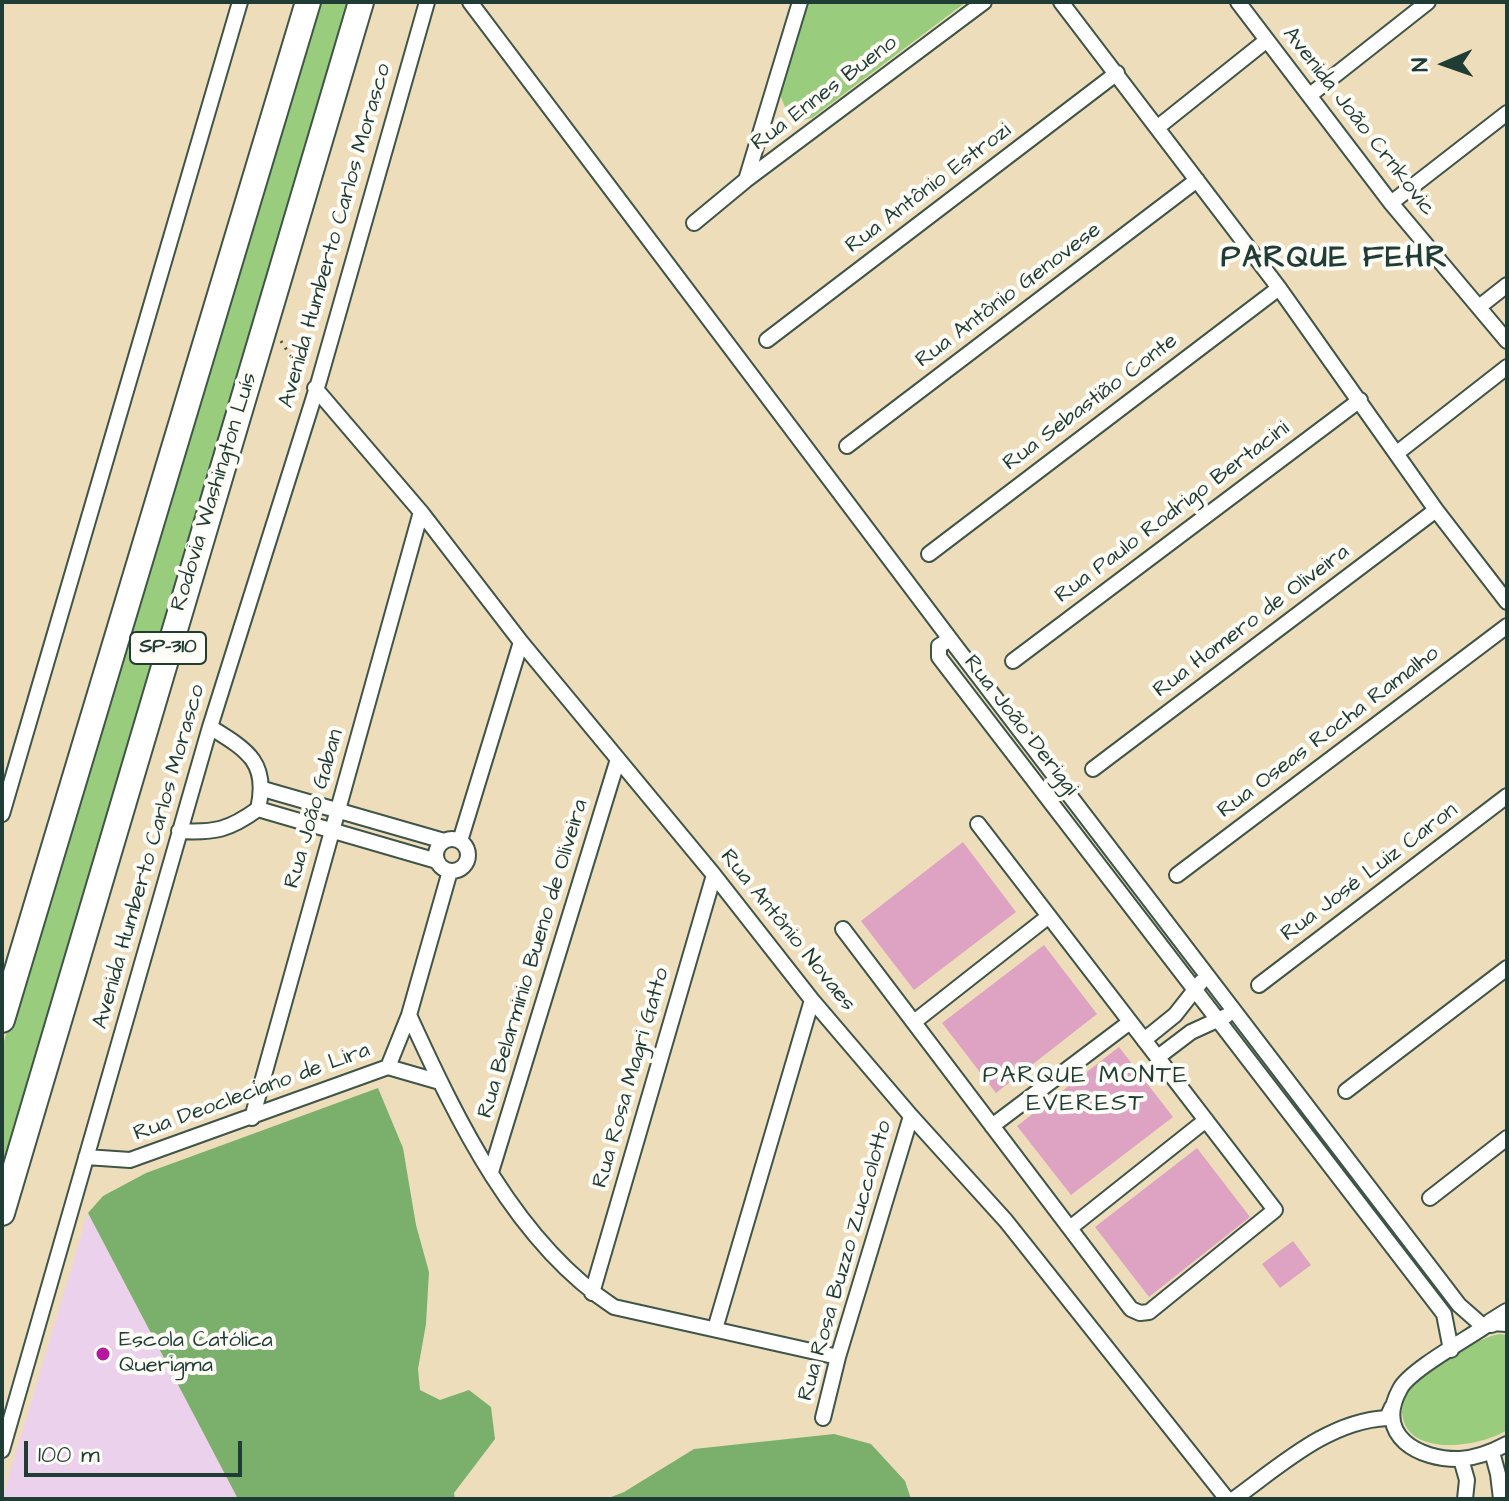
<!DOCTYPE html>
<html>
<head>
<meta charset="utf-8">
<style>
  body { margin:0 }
  #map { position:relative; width:1509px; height:1501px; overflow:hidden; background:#eeddba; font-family:"Architects Daughter",sans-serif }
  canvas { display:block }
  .frame { position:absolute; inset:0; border:4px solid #1f3d34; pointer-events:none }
  .north { position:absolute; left:1405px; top:24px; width:80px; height:80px; -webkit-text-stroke:6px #fdfcf7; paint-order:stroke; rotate:268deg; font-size:22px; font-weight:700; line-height:32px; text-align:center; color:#1f3d34 }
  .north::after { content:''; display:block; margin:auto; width:28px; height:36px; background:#1f3d34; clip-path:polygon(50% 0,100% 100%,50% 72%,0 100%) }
  .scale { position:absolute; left:24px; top:1441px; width:218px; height:36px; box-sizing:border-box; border:4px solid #1f3d34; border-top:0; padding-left:10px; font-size:24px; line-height:28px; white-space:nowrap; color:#1f3d34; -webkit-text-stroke:6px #fdfcf7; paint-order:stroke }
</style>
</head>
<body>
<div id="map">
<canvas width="1509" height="1501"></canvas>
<div class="frame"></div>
<div class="north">N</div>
<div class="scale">100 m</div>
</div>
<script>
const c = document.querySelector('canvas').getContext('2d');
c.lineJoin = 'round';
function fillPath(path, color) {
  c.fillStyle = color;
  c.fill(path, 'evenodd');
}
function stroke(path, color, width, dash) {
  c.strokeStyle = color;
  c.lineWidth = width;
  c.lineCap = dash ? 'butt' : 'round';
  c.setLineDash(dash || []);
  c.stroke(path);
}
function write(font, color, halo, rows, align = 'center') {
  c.font = font + ' "Architects Daughter",sans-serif';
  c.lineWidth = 8;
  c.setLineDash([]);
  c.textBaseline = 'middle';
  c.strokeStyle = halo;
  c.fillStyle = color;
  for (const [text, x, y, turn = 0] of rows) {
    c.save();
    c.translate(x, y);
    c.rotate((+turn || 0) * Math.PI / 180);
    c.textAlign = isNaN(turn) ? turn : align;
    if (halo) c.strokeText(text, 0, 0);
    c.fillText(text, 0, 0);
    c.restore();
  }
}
fillPath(new Path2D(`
  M88 1213 238 1499H2Z`), '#ebd1ec');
fillPath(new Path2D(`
  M315 2H348L2 1165V1048Z
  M805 2H966L812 118 802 120 787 112 778 90Z
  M1499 1334 1507 1335V1430C1481 1447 1405 1459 1402 1412 1402 1402 1406 1391 1413 1383 1422 1373 1437 1366 1449 1359 1466 1349 1480 1338 1499 1334Z`), '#99cc7c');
fillPath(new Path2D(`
  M378 1088 403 1148 416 1225 429 1272 426 1324 418 1369 420 1390 440 1400 469 1390 491 1407 495 1439 454 1493 455 1499H238L88 1213 103 1196 146 1173Z
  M834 1434 871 1444 905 1481 911 1499H606L624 1492 694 1449Z`), '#7ab06c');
fillPath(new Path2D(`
  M963 842 1016 912 914 990 861 921Z
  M1044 945 1097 1014 996 1093 942 1023Z
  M1119 1047 1173 1117 1071 1195 1017 1126Z
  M1197 1148 1250 1217 1149 1297 1095 1227Z
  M1293 1241 1311 1265 1280 1288 1262 1264Z`), '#dea2c2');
const street = new Path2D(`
  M470 2 950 639
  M1061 2 1279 288 1436 510 1507 602
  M1238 2 1391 203 1507 341
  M1310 95 1428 2
  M1158 127 1267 40
  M746 180 800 2
  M1391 203 1507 113
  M694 223 746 180 984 2
  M1479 307 1507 285
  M767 340 1117 73
  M315 388 421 512 521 642 714 875 812 1000 911 1116 1006 1221 1227 1499
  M847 446 1197 180
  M1397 453 1507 367
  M929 554 1279 288
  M1013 661 1360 400
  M1093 769 1436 510
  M263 789 444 841
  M258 809 437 861
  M2 814 240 2
  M179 831C215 833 229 830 258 809 269 762 247 750 210 727
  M436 855a16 16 0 1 1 32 0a16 16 0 1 1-32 0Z
  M460 841 521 642
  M1177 875 1507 626
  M843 929 1131 1309 1140 1313 1149 1312 1275 1210 978 824
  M1259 985 1507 796
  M409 1015C457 1120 515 1242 614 1307L838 1357
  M914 1022 1049 916
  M1144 1040 1175 1015 1201 982
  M1158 1057 1191 1032 1226 1016
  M388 1067 409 1015 450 871
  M1346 1091 1507 968
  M252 1118 421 512
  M992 1126 1130 1022
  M86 1157 130 1160 388 1067 440 1082
  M491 1172 618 759
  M1430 1198 1507 1138
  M1070 1228 1206 1120
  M592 1293 714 875
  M1507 1324 1491 1323 1484 1327C1465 1340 1409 1371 1400 1389 1374 1436 1419 1460 1460 1459 1477 1458 1492 1452 1507 1444
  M715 1329 812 1000
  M1451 1350 1444 1314 939 657V646L950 639 1459 1305 1484 1327
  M823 1418 838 1357 911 1116
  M2 1450 210 727 319 381 427 2
  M1492 1452 1498 1474 1501 1499
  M1461 1459 1467 1480 1465 1499
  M1234 1499C1280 1466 1328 1421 1387 1418L1392 1407`);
const secondary = new Path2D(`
  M1491 1323 1507 1313`);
const highway = new Path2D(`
  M2 1020 308 2
  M2 1213 361 2`);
stroke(street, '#3e5548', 18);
stroke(secondary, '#3e5548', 22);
stroke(highway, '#3e5548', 28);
stroke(new Path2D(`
  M281 341 293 360 305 373`), '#3e5548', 3, [2, 6]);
stroke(street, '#fff', 14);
stroke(secondary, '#fff', 18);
stroke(highway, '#fff', 24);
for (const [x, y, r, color] of [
  [103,1354,8,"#b5179e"]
]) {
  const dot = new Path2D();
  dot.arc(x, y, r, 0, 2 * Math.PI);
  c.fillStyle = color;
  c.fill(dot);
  stroke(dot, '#fdfcf7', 3);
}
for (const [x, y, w] of [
  [168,648,76]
]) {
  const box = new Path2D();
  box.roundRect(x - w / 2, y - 16, w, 32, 6);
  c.fillStyle = '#fdfcf7';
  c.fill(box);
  stroke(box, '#1f3d34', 2);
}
write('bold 20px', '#1f3d34', null, [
  ["SP-310",168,648]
]);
write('22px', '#1f3d34', '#fdfcf7', [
  ["Rua Ennes Bueno",825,94,-37],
  ["Avenida João Crnkovic",1358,122,52],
  ["Rua Antônio Estrozi",929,189,-37],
  ["Avenida Humberto Carlos Morasco",336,236,-74],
  ["Rua Antônio Genovese",1009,296,-37],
  ["Rua Sebastião Conte",1091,403,-37],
  ["Rodovia Washington Luís",215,492,-73],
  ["Rua Paulo Rodrigo Bertacini",1173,513,-37],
  ["Rua Homero de Oliveira",1252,622,-37],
  ["Rua João Deriggi",1020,726,52],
  ["Rua Oseas Rocha Ramalho",1329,733,-37],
  ["Rua João Gaban",315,809,-74],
  ["Avenida Humberto Carlos Morasco",150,857,-74],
  ["Rua José Luiz Caron",1370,873,-37],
  ["Rua Antônio Novaes",787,931,51],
  ["Rua Belarminio Bueno de Oliveira",534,959,-73],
  ["Rua Rosa Magri Gatto",632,1078,-74],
  ["Rua Deocleciano de Lira",252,1093,-20],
  ["Rua Rosa Buzzo Zuccolotto",846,1261,-74]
]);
write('22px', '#1f3d34', '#fdfcf7', [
  ["Escola Católica",119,1341],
  ["Querigma",119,1366]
], 'left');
c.letterSpacing = '2px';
write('24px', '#1f3d34', '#fdfcf7', [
  ["PARQUE MONTE",1086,1077],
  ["EVEREST",1086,1105]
]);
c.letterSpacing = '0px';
c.letterSpacing = '2px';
write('bold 30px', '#1f3d34', '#fdfcf7', [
  ["PARQUE FEHR",1335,260]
]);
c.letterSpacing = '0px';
</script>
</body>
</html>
